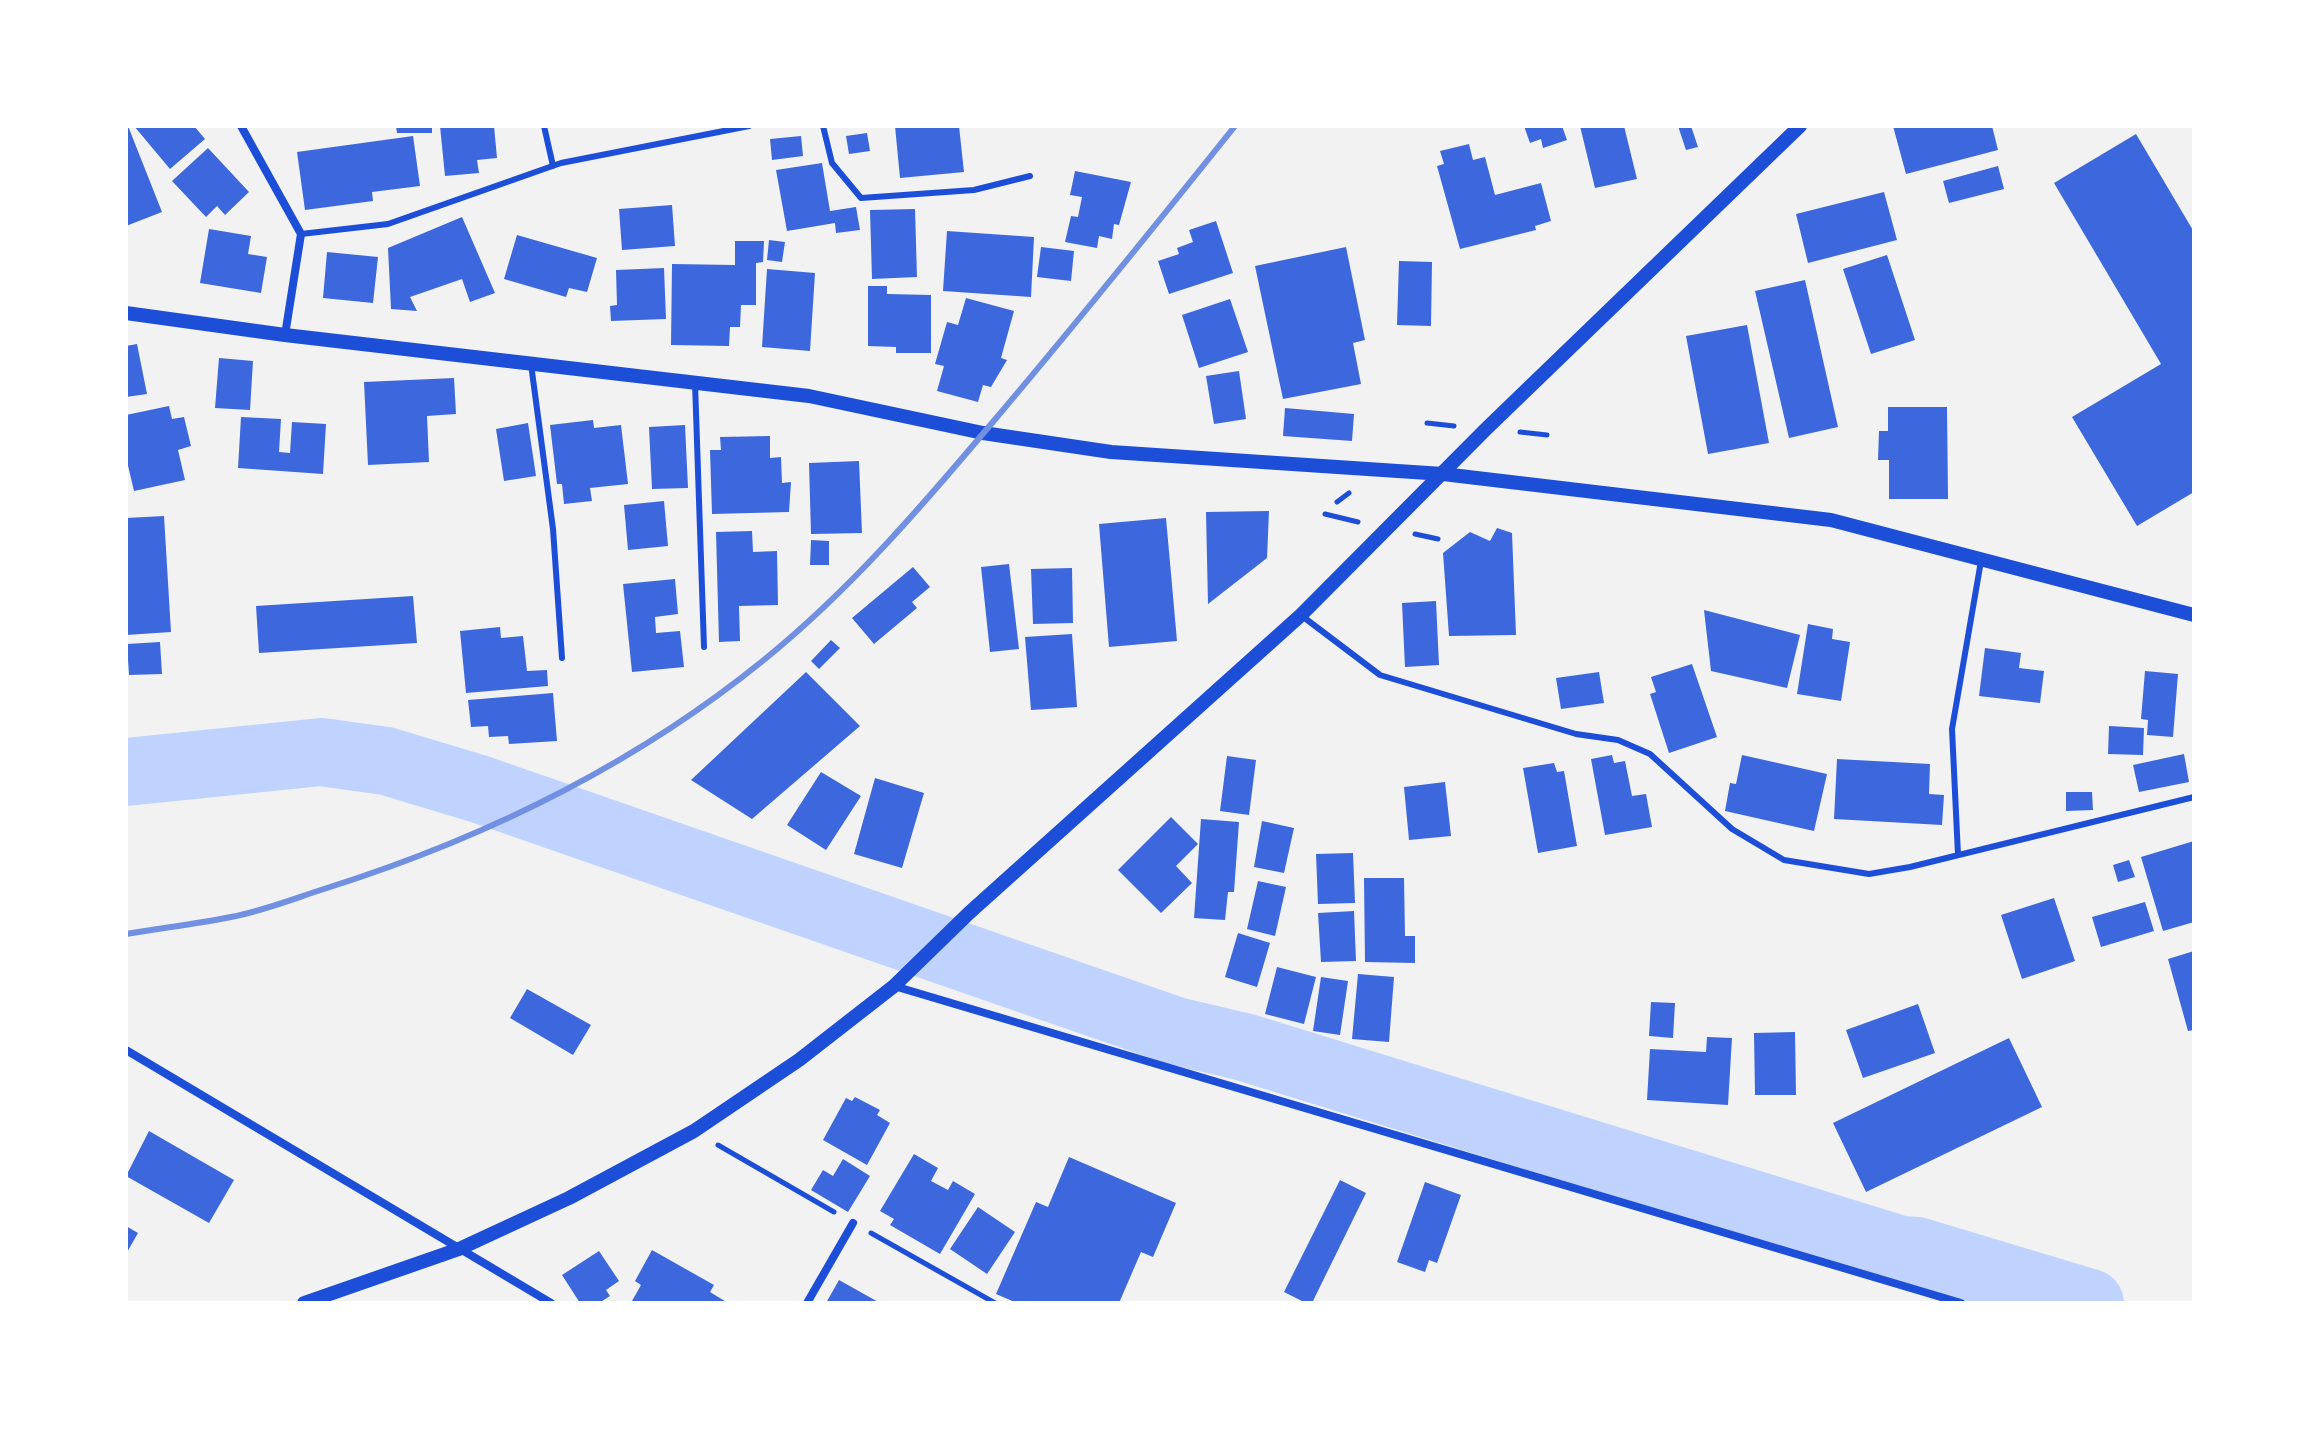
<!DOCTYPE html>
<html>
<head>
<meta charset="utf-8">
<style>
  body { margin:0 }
  #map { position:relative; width:2320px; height:1429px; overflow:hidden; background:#f2f2f2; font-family:Quicksand,sans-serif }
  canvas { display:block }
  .frame { position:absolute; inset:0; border:128px solid #fff; pointer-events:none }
</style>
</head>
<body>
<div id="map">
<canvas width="2320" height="1429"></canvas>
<div class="frame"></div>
</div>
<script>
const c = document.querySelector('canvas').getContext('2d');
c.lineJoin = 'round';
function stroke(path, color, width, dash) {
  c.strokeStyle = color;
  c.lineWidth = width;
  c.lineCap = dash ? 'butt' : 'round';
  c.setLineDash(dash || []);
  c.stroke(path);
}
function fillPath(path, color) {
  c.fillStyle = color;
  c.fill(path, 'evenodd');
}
stroke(new Path2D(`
  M126 772 321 752 386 761 479 789 1176 1031 1244 1047 1901 1250 1917 1251 2090 1303`), '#bfd3fe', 68);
fillPath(new Path2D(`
  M128 126 162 212 126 226V127Z
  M134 126H194L205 139 170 169Z
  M396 126H432V133H397Z
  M440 126H494L497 158 477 160 479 173 445 176Z
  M895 126H959L964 172 900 178Z
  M1524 126H1562L1567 140 1543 148 1541 139 1530 143Z
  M1580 126H1624L1637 179 1595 188Z
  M1678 126H1691L1698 147 1686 150Z
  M1893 126H1992L1998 150 1906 174Z
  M867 133 870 151 849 154 846 136Z
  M2136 134 2194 232V492L2137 526 2072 417 2161 364 2054 183Z
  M413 136 420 186 372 192 373 201 305 210 297 152Z
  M801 136 803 156 772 160 770 139Z
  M1469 144 1473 160 1485 157 1495 195 1541 183 1551 221 1535 226 1536 230 1460 249 1437 166 1444 164 1440 151Z
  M208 148 249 192 225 215 217 206 206 217 172 181Z
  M822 163 830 211 856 207 860 230 836 233 835 223 787 231 776 170Z
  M1998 166 2004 189 1949 203 1943 181Z
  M1075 171 1131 182 1119 225 1114 224 1112 239 1099 236 1097 248 1065 242 1071 216 1078 217 1082 197 1070 195Z
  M1884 192 1897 240 1808 263 1796 214Z
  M672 205 675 246 622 250 619 209Z
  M915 209 917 277 872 279 870 210Z
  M462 217 495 293 470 302 462 279 410 297 417 311 391 309 388 248Z
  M1216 221 1233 273 1169 294 1158 261 1179 254 1177 248 1193 242 1189 230Z
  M209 229 251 236 248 254 267 257 261 293 200 283Z
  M947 231 1034 237 1031 297 943 291Z
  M517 235 597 258 587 292 569 288 566 297 504 279Z
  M769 240 785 242 782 262 767 260Z
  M735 241H764L763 262 756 263V305H741L740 327H730L729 346 671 345 672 264 735 265Z
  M1041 247 1074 251 1071 281 1037 277Z
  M1346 247 1365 340 1353 343 1361 384 1283 399 1255 266Z
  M327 252 378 257 373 303 323 298Z
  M1887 255 1915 340 1871 354 1843 269Z
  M1399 261 1432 262 1431 326 1397 325Z
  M664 268 666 319 611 321 610 306 617 305 616 270Z
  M767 269 815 273 810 351 762 347Z
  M1805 280 1838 427 1789 438 1755 291Z
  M868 286H887V294L931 295V353H896V347L868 346Z
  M966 298 1014 311 1001 358 1007 360 991 387 983 385 978 402 937 391 944 366 935 364 947 322 958 325Z
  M1230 299 1248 352 1199 368 1182 315Z
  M1747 325 1769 443 1708 454 1686 336Z
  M137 344 147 394 126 397V346Z
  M219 358 253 361 250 410 215 408Z
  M1239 371 1246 419 1214 424 1206 376Z
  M454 378 456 414 427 416 429 462 368 465 364 382Z
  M169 406 172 419 184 417 191 446 178 450 185 480 134 491 126 457V415Z
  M1888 407H1947L1948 499H1889V460H1878L1879 431H1888Z
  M1285 408 1354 414 1352 441 1283 436Z
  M241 417 281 419 279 452 290 453 292 422 326 424 323 474 238 468Z
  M593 420 594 428 621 425 628 484 590 488 592 501 564 504 562 484H557L550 425Z
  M528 423 536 476 504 481 496 429Z
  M685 425 688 488 652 489 649 427Z
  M770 436V458L781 457 782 483 791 482 789 512 712 514 710 450H721L720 437Z
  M859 461 862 533 811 534 809 463Z
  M664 501 668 546 628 550 624 505Z
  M1269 511 1267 558 1208 604 1206 512Z
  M164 516 171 632 126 635V518Z
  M1166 518 1177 641 1109 647 1099 524Z
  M1497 528 1512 533 1516 635 1449 636 1443 553 1470 532 1490 541Z
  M752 531 753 552 777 551 778 605 739 606 740 641 719 642 716 532Z
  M811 540 829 541V565H810Z
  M1009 564 1019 649 990 652 981 567Z
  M913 567 930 587 912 602 917 608 874 644 852 618Z
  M1072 568 1073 623 1033 624 1031 569Z
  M675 579 678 614 655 617 656 633 680 631 684 667 632 672 623 584Z
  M413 596 417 643 259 653 256 606Z
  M1436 601 1439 665 1405 667 1402 603Z
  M1704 610 1800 635 1787 688 1711 671Z
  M1808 624 1833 629 1832 639 1850 642 1841 701 1797 694Z
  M500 627 501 638 523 636 527 671 547 670 548 686 466 693 460 631Z
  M1072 634 1077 707 1031 710 1025 637Z
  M831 640 840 648 819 669 811 661Z
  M160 642 162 674 129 675 127 644Z
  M1985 648 2021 653 2019 668 2044 671 2040 703 1979 696Z
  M1692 664 1717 737 1669 753 1650 694 1656 692 1651 677Z
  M2145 671 2178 674 2173 737 2147 735 2148 720 2141 719Z
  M806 672 860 726 752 819 691 780Z
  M1599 672 1604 703 1561 709 1556 678Z
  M553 693 557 741 509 744 508 736 489 737 488 726 471 727 468 700Z
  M2109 726 2144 728 2143 755 2108 754Z
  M2184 754 2189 782 2139 792 2133 765Z
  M1612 755 1614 763 1625 761 1632 796 1646 794 1652 827 1605 835 1591 759Z
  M1742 755 1827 774 1814 831 1725 811 1730 783 1736 784Z
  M1227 756 1256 760 1249 815 1220 811Z
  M1837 759 1930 764 1929 794 1944 795 1942 825 1834 819Z
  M1554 763 1557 772 1564 771 1577 846 1538 853 1523 768Z
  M821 772 861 796 826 850 787 825Z
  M875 778 924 793 902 868 854 854Z
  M1445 782 1451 836 1409 840 1404 787Z
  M2066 792H2092L2093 810 2066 811Z
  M1171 817 1198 844 1176 866 1192 883 1161 913 1118 870Z
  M1201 819 1239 822 1234 892H1228L1225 920 1194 918Z
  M1262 821 1294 828 1284 873 1254 867Z
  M2194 841V922L2163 931 2141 857Z
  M1353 853 1355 903 1318 904 1316 854Z
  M2129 860 2135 877 2118 882 2113 865Z
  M1364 878H1404L1405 936H1415V963L1365 962Z
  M1258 881 1286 887 1275 936 1247 929Z
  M2054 898 2075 961 2022 979 2001 915Z
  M2145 902 2154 931 2101 947 2092 917Z
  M1354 911 1356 961 1321 962 1318 913Z
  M1238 933 1270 943 1257 987 1225 977Z
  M2194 951V1030L2188 1031 2168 959Z
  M1277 967 1316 977 1304 1024 1265 1014Z
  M1358 974 1394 977 1389 1042 1352 1039Z
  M1321 977 1348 981 1340 1035 1313 1031Z
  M527 989 591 1025 573 1055 510 1018Z
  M1651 1002 1675 1003 1673 1038 1649 1036Z
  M1918 1004 1935 1053 1863 1078 1846 1030Z
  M1795 1032 1796 1095H1755L1754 1033Z
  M1707 1037 1732 1038 1728 1105 1647 1100 1650 1049 1706 1052Z
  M2009 1038 2042 1107 1866 1192 1833 1123Z
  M855 1097 880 1110 877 1115 890 1123 867 1165 823 1140 846 1098 852 1101Z
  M149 1131 234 1180 209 1223 126 1176Z
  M914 1154 938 1168 931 1181 948 1190 953 1181 975 1194 940 1254 890 1225 894 1219 880 1211Z
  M1069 1157 1176 1203 1153 1257 1141 1252 1119 1303H1017L996 1294 1036 1202 1048 1207Z
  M843 1159 870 1176 848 1212 811 1190 823 1170 833 1176Z
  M1340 1180 1366 1193 1312 1303H1306L1284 1292Z
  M1425 1182 1461 1195 1437 1263 1429 1260 1425 1272 1397 1262Z
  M978 1207 1015 1232 987 1274 950 1249Z
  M126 1226 138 1233 126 1254Z
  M652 1250 714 1285 710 1292 728 1303 632 1301 641 1285 635 1281Z
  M599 1251 619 1281 606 1290 610 1296 599 1303H580L562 1275Z
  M839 1280 880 1303H826Z`), '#3d67dc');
stroke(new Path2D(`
  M1427 423 1454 426
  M1520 432 1547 435
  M1337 502 1349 493
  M1325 514 1358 522
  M1415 534 1438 539
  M718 1145 834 1212
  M871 1233 995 1303`), '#1d4ed8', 5);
stroke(new Path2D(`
  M544 126 553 166
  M823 126 832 163 861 198 974 190 1030 176
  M301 234 388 224 561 163 749 126
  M531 364 553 529 562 658
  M695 383 704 647
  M1302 616 1380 675 1576 734 1618 740 1650 754 1732 829 1784 860 1869 874 1910 867 2194 797
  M1958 855 1952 729 1981 561`), '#1d4ed8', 6);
stroke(new Path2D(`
  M241 126 301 234 285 335
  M894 986 1961 1303
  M126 1050 551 1303
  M807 1303 853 1223`), '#1d4ed8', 8);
stroke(new Path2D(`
  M126 313 285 335 809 396 983 433 1111 452 1443 474 1831 520 2194 615
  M304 1303 459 1249 569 1198 694 1131 799 1060 894 986 969 913 1301 615 1486 429 1800 126`), '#1d4ed8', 14);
stroke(new Path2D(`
  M126 934C161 928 197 924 231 917 263 911 295 898 327 888 485 838 636 764 765 659 850 590 922 506 992 423 1075 325 1155 226 1235 126`), '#7290e2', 6);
</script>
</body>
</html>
